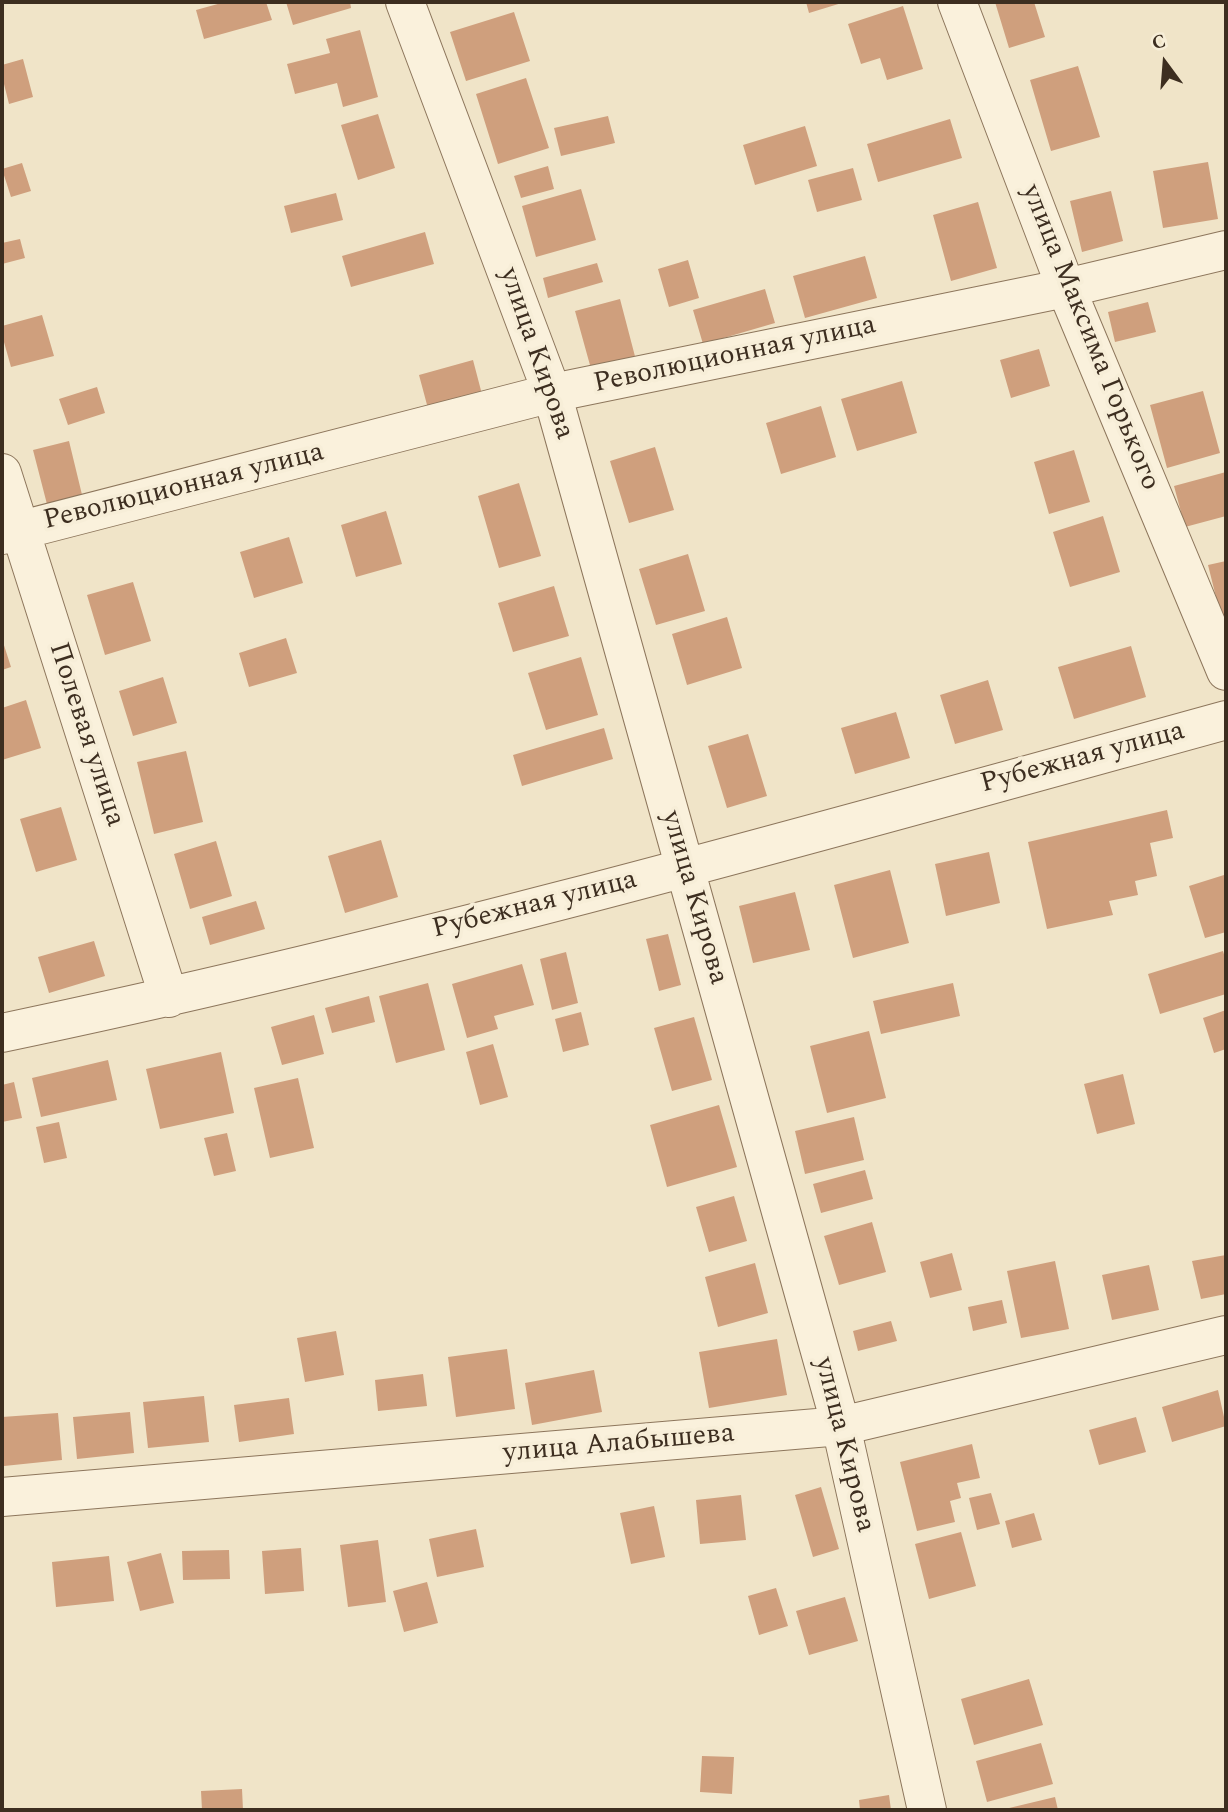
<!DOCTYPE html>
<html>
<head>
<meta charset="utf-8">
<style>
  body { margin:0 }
  #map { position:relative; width:1228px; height:1812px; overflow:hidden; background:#f0e4c8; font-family:Spectral,serif }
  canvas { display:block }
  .frame { position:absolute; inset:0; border:4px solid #3d2e20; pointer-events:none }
  .north { position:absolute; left:1130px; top:28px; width:70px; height:70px; -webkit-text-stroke:5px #f7eed8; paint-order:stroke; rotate:344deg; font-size:19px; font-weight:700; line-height:28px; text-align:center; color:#3d2e20 }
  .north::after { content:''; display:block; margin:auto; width:24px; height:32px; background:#3d2e20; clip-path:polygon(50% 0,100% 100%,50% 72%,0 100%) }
</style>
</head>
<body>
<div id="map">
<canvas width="1228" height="1812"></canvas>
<div class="frame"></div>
<div class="north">С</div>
</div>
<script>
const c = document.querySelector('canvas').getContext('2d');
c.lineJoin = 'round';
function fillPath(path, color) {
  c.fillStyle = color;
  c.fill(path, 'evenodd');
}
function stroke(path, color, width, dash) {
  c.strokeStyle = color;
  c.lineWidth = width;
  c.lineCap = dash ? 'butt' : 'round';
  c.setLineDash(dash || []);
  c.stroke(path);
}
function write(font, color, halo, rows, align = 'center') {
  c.font = font + ' Spectral,serif';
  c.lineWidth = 7;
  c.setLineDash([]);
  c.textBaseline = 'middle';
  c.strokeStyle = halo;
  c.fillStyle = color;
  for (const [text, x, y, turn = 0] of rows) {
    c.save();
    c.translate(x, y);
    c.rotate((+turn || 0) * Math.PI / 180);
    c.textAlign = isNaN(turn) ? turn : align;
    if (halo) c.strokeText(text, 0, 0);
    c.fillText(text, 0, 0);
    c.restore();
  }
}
fillPath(new Path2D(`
  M225 2H266L272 20 204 39 196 10Z
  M286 2H350L351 8 293 25Z
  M806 2H845L809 13Z
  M995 2H1034L1045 37 1009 48Z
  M903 6 923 69 887 80 880 58 861 64 848 24Z
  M514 12 530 61 466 81 450 32Z
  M360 30 378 97 343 107 337 83 295 94 287 64 330 53 326 39Z
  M23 59 33 97 9 104 2 76V65Z
  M1078 66 1100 137 1051 151 1030 80Z
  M526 78 549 148 498 164 476 94Z
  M378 114 395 168 358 180 341 125Z
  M608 116 615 143 561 156 554 128Z
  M950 119 962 158 878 182 867 144Z
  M805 126 817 166 755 185 743 145Z
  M1208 162 1218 219 1163 228 1153 171Z
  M22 163 31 191 11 197 2 169Z
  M548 166 554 189 521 198 514 176Z
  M853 168 862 200 817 212 808 180Z
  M581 189 596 240 536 257 522 206Z
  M1111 191 1123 241 1082 252 1070 201Z
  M336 193 343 220 291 233 284 206Z
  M978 202 997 268 951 281 933 215Z
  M425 232 434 264 351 287 342 256Z
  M20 239 25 258 2 264V243Z
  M865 256 877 298 805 318 793 276Z
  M688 260 699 298 669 307 658 269Z
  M597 263 603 282 548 298 543 278Z
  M765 289 775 323 703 344 693 310Z
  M620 299 637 364 593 376 575 311Z
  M1148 302 1156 332 1115 342 1108 312Z
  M42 315 54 356 11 367 2 335V326Z
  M1039 349 1050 386 1011 398 1000 360Z
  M473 360 484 402 430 416 419 375Z
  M902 381 917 433 857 451 841 399Z
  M97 387 105 413 68 425 59 399Z
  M1203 391 1220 453 1167 468 1150 405Z
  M821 406 836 457 781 474 766 423Z
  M69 441 84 503 49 512 33 450Z
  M655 447 674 510 629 523 610 461Z
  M1074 450 1090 502 1049 514 1034 462Z
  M1226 472V516L1185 527 1174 486Z
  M519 483 541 556 499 568 478 496Z
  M386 511 402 564 356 577 341 525Z
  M1103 516 1120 572 1070 587 1053 532Z
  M289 537 303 583 254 598 240 552Z
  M688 554 705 611 656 625 639 569Z
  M1226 561V624L1223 625 1208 565Z
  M133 582 151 641 105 655 87 595Z
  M554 586 569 636 513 652 498 603Z
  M727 617 742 668 687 685 672 634Z
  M286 638 297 673 249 687 239 653Z
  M2 639 11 667 2 670Z
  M1131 646 1146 697 1074 719 1058 667Z
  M581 657 598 715 546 730 528 673Z
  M163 677 177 723 133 736 119 691Z
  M988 680 1003 730 955 744 940 695Z
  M26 700 41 748 2 760V708Z
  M896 712 910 758 855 774 841 728Z
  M604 728 613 759 522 786 513 755Z
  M748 734 767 796 727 808 708 746Z
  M186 751 203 822 154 834 137 762Z
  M61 807 77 860 36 872 20 819Z
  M1167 810 1173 838 1150 843 1157 876 1135 881 1138 895 1109 901 1113 915 1047 929 1028 842Z
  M381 840 398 897 345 913 328 856Z
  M216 841 232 896 190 909 174 854Z
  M989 852 1000 903 946 916 935 864Z
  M890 870 909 943 853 958 834 885Z
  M1224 875 1226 884V932L1205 938 1189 886Z
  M795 892 810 950 753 963 739 906Z
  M256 901 265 929 210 945 202 917Z
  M668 934 681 985 659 991 646 939Z
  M94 941 105 976 49 993 38 957Z
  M1223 951 1226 961V994L1160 1014 1148 974Z
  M566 952 578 1003 552 1010 540 959Z
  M522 964 534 1005 494 1016 498 1029 467 1038 452 984Z
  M428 983 445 1050 396 1063 379 996Z
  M953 983 960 1016 881 1034 873 1001Z
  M369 996 375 1022 332 1033 325 1008Z
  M1226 1010V1049L1214 1053 1203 1018Z
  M581 1012 589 1045 563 1052 555 1019Z
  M314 1015 324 1054 282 1065 271 1027Z
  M694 1017 712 1080 672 1091 654 1028Z
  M869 1031 886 1098 827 1113 810 1046Z
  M493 1044 508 1097 480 1105 466 1052Z
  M221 1052 234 1113 160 1129 146 1069Z
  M108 1060 117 1100 41 1117 32 1078Z
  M1123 1074 1135 1124 1097 1134 1084 1084Z
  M298 1078 314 1148 270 1158 254 1088Z
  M14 1082 22 1118 2 1122V1085Z
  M719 1105 737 1167 667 1187 650 1125Z
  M854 1117 864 1160 805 1174 795 1131Z
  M59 1122 67 1158 44 1163 36 1127Z
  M227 1133 236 1171 214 1176 204 1138Z
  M865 1170 873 1199 821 1213 813 1184Z
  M734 1196 747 1241 709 1252 696 1207Z
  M872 1222 886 1272 839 1285 824 1236Z
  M952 1253 962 1290 930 1298 920 1262Z
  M1226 1255V1294L1201 1299 1192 1261Z
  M1055 1261 1069 1329 1021 1338 1007 1271Z
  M755 1263 768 1313 718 1327 705 1277Z
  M1149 1265 1159 1310 1112 1320 1102 1275Z
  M1002 1300 1007 1323 973 1331 968 1307Z
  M891 1321 897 1341 858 1351 853 1331Z
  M336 1331 344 1375 305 1382 297 1338Z
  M777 1339 787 1395 709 1408 699 1352Z
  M507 1349 515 1409 456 1417 448 1357Z
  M594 1370 602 1412 532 1425 525 1383Z
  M423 1374 427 1406 378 1411 375 1380Z
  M1218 1390 1226 1426 1172 1442 1162 1407Z
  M204 1396 209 1442 148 1448 143 1402Z
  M289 1398 294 1434 239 1442 234 1405Z
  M130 1412 134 1453 77 1459 73 1417Z
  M58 1413 62 1460 4 1466 2 1417Z
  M1136 1417 1146 1452 1099 1465 1089 1430Z
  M972 1444 980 1478 957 1483 961 1498 950 1501 955 1522 917 1531 900 1462Z
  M821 1487 839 1549 813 1557 795 1495Z
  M991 1493 1000 1524 977 1530 969 1498Z
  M741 1495 746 1540 700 1544 696 1500Z
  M654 1506 665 1557 631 1564 620 1513Z
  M1034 1513 1042 1540 1012 1548 1005 1521Z
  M476 1529 484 1567 437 1577 429 1539Z
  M961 1532 976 1586 929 1599 915 1544Z
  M378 1540 386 1602 348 1607 340 1545Z
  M301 1548 304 1591 265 1594 262 1551Z
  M229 1550 230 1579 183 1580 182 1551Z
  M161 1553 174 1603 140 1611 127 1562Z
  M109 1556 114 1601 56 1607 52 1562Z
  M427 1582 438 1623 404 1632 393 1591Z
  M776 1588 788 1626 759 1635 748 1596Z
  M845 1597 858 1641 809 1655 796 1611Z
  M1029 1679 1043 1725 974 1745 961 1699Z
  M1041 1743 1053 1784 987 1802 976 1761Z
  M702 1756 734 1757 732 1794 700 1792Z
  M242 1789 243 1810H202L201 1791Z
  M889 1795 891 1810H860L859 1800Z
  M1055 1797 1058 1810H1005V1809Z`), '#cf9f7d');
const minor = new Path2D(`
  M405 2 552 393 841 1426 927 1810
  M957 2 1066 288 1226 671
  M2 473 169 998
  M2 535 552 393 1066 288 1226 250
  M2 1033C414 947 820 832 1226 720
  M2 1497 841 1426 1226 1335`);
stroke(minor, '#8d765c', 40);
stroke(minor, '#faf1dc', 38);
write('28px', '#3d2e20', '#f7eed8', [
  ["улица Максима Горького",1089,338,68],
  ["улица Кирова",535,354,71],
  ["Революционная улица",735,356,-12],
  ["Революционная улица",184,488,-14],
  ["Полевая улица",85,735,72],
  ["Рубежная улица",1083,759,-15],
  ["улица Кирова",693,898,74],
  ["Рубежная улица",535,906,-14],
  ["улица Алабышева",619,1445,-5],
  ["улица Кирова",843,1445,76]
]);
</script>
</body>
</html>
